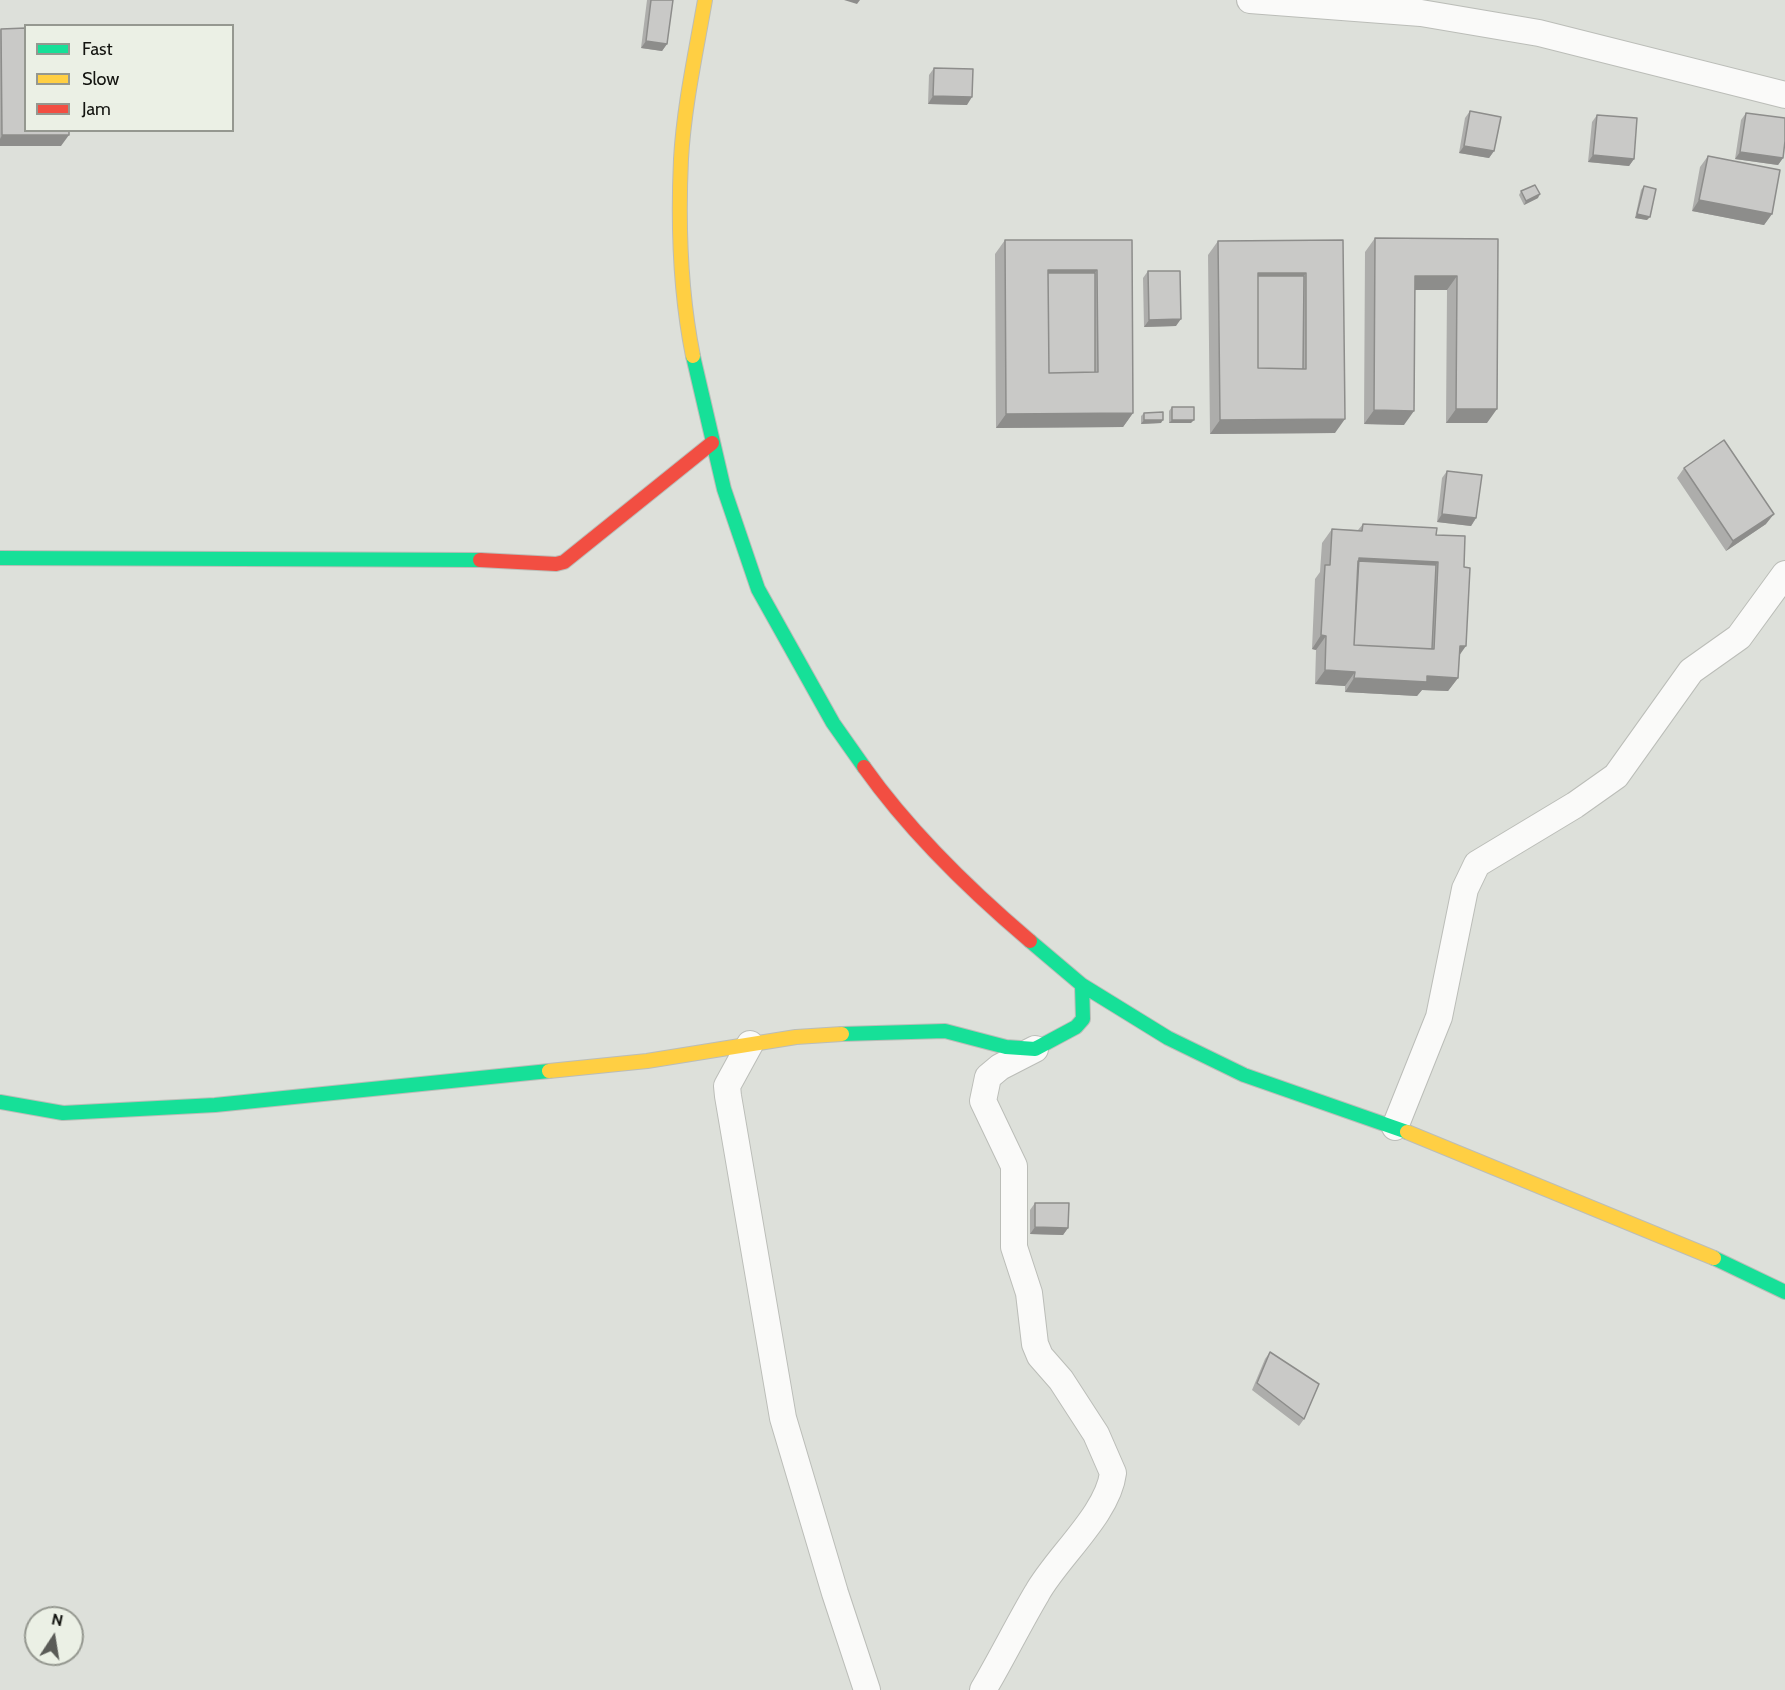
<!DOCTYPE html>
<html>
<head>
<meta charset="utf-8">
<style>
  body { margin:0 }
  #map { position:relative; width:1785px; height:1690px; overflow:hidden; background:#dde0da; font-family:Cabin,sans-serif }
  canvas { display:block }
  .legend { position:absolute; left:24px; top:24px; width:210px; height:108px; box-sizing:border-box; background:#ebf0e5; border:2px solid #959890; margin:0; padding:8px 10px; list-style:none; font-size:18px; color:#131410 }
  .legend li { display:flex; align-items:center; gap:12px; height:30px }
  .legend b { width:30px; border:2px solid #959890 }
  .north { position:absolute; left:24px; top:1606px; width:60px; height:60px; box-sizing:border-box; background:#ebf0e5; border:2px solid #959890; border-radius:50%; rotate:12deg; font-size:16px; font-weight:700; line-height:24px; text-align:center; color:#131410 }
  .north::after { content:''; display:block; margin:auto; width:21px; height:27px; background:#5a5b57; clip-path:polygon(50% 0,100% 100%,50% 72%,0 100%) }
</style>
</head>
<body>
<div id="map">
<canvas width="1785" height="1690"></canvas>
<ul class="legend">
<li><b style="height:8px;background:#16e098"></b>Fast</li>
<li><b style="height:8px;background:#ffcf43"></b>Slow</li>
<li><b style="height:8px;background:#f24e42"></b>Jam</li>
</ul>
<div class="north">N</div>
</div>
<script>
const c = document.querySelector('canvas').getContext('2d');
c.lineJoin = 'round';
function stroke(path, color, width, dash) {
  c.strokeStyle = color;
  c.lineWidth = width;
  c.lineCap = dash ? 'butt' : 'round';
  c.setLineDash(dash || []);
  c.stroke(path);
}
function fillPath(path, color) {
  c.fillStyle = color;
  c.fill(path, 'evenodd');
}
const street = new Path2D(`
  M1250 0 1421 13 1539 33 1785 95
  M750 1044 727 1086 728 1096 783 1418 835 1593 867 1690
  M1395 1127 1439 1017 1465 889 1477 864 1575 805 1616 776 1691 671 1739 637 1785 574
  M983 1690C1002 1658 1018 1625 1037 1593 1057 1557 1108 1514 1113 1473L1096 1434 1061 1380 1040 1356 1035 1344 1029 1293 1014 1247V1166L983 1101 988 1077 1000 1067 1035 1049`);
const fast = new Path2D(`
  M693 356 724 489 758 589 833 723 864 767
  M0 558 480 560
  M1030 941 1082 985 1168 1038 1244 1075 1407 1132
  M842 1034 945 1031 1006 1047 1035 1049 1076 1027 1083 1019 1082 985
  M0 1102 63 1113 215 1105 549 1071
  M1714 1258 1785 1292`);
const slow = new Path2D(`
  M693 356C680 292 678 224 681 159 684 106 696 52 705 0
  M549 1071 647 1061 796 1037 842 1034
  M1407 1132 1714 1258`);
const jam = new Path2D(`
  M480 560 556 564 564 562 712 443
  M864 767C910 832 970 890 1030 941`);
stroke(street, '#bbbdb8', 28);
stroke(fast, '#bbbdb8', 16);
stroke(slow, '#bbbdb8', 16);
stroke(jam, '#bbbdb8', 16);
stroke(street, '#fafaf9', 26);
stroke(fast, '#16e098', 14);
stroke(slow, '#ffcf43', 14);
stroke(jam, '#f24e42', 14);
fillPath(new Path2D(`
  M647 0H673L667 44 662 51 641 48Z
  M1 29 61 146H0V30Z
  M934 68 967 105 928 104 929 75Z
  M1470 111 1494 151 1489 158 1459 153 1465 118Z
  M1746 113 1783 158 1778 165 1735 159 1741 120Z
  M1597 115 1634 159 1629 166 1588 162 1592 122Z
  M1708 156 1772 214 1764 225 1692 211 1700 167Z
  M1644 186 1647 220 1635 218 1641 190Z
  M1521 191 1538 198 1524 205 1519 195Z
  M1375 238 1498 239 1487 423H1446L1447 290H1415L1404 425 1364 424 1365 252Z
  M1005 240H1132L1133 413 1123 427 996 428 995 254Z
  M1343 240 1335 433 1210 434 1208 255 1218 241Z
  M1148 271 1176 326 1144 327 1143 278Z
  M1172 407 1191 423H1169V411Z
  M1144 413 1161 423 1141 424V416Z
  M1684 468 1766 524 1726 551 1677 478Z
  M1447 471 1476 518 1471 526 1437 522 1442 478Z
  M1363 524 1436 535 1459 656 1458 678 1448 691 1422 690 1417 696 1345 692V686L1315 684 1316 650 1312 649 1315 579 1320 572 1322 543 1332 529 1358 530Z
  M1035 1203 1068 1228 1063 1235 1030 1234V1210Z
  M1270 1352 1304 1419 1299 1426 1252 1390 1265 1359Z`), '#adadab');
fillPath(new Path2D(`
  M844 0H860L857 4Z
  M646 41 667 44 662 51 641 48Z
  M933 96 972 97 967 105 928 104Z
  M2 135H69L61 146H0V139Z
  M1464 146 1494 151 1489 158 1459 153Z
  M1740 152 1783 158 1778 165 1735 159Z
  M1593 155 1634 159 1629 166 1588 162Z
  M1540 194 1538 198 1524 205 1526 201Z
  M1699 200 1772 214 1764 225 1692 211Z
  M1637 214 1650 217 1647 220 1635 218Z
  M1048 270H1097L1087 284H1046Z
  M1258 273H1306L1296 287H1256Z
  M1415 276H1457L1447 290H1405Z
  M1181 319 1176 326 1144 327 1149 320Z
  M1456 409H1497L1487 423H1446Z
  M1374 410 1414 411 1404 425 1364 424Z
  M1133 413 1123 427 996 428 1006 414Z
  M1345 419 1335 433 1210 434 1220 420Z
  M1144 420H1163L1161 423 1141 424Z
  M1172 420H1194L1191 423H1169Z
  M1442 514 1476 518 1471 526 1437 522Z
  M1774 514 1766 524 1726 551 1733 541Z
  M1359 558 1438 562 1429 576 1356 572Z
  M1321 635 1326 636 1316 650 1312 649Z
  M1460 646H1466L1456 660Z
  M1325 670 1355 672 1345 686 1315 684Z
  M1427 676 1458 678 1448 691 1422 690 1417 696 1345 692 1354 678Z
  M1035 1227 1068 1228 1063 1235 1030 1234Z`), '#8d8d8b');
const building = new Path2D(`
  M651 0H673L667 44 646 41Z
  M26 28V130H69V135H2L1 29Z
  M934 68 973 69 972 97 933 96Z
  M1470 111 1501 117 1494 151 1464 146Z
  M1746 113 1785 118V141L1783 158 1740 152Z
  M1597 115 1637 118 1634 159 1593 155Z
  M1708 156 1780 170 1772 214 1699 200Z
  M1535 185 1540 194 1526 201 1521 191Z
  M1644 186 1656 189 1650 217 1637 214Z
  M1375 238 1498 239 1497 409H1456L1457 276H1415L1414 411 1374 410Z
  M1005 240H1132L1133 413 1006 414ZM1048 270H1097L1098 372 1049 373Z
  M1343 240 1345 419 1220 420 1218 241ZM1258 273H1306V369L1258 368Z
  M1148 271H1180L1181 319 1149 320Z
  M1048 273H1095V372L1049 373Z
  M1258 276H1304L1303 369 1258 368Z
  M1172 407H1194V420H1172Z
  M1163 412V420H1144V413Z
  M1724 440 1774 514 1733 541 1684 468Z
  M1447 471 1482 475 1476 518 1442 514Z
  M1363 524 1437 528 1436 535 1465 536 1464 567 1470 568 1466 646H1460L1458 678 1427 676V682L1354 678 1355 672 1325 670 1326 636 1321 635 1325 565H1330L1332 529 1362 531ZM1359 558 1438 562 1434 649 1354 645Z
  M1358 561 1436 565 1432 649 1354 645Z
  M1035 1203H1069L1068 1228 1035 1227Z
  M1270 1352 1319 1384 1304 1419 1257 1383Z`);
fillPath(building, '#c9c9c7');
stroke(building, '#8d8d8b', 1.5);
</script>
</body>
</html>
